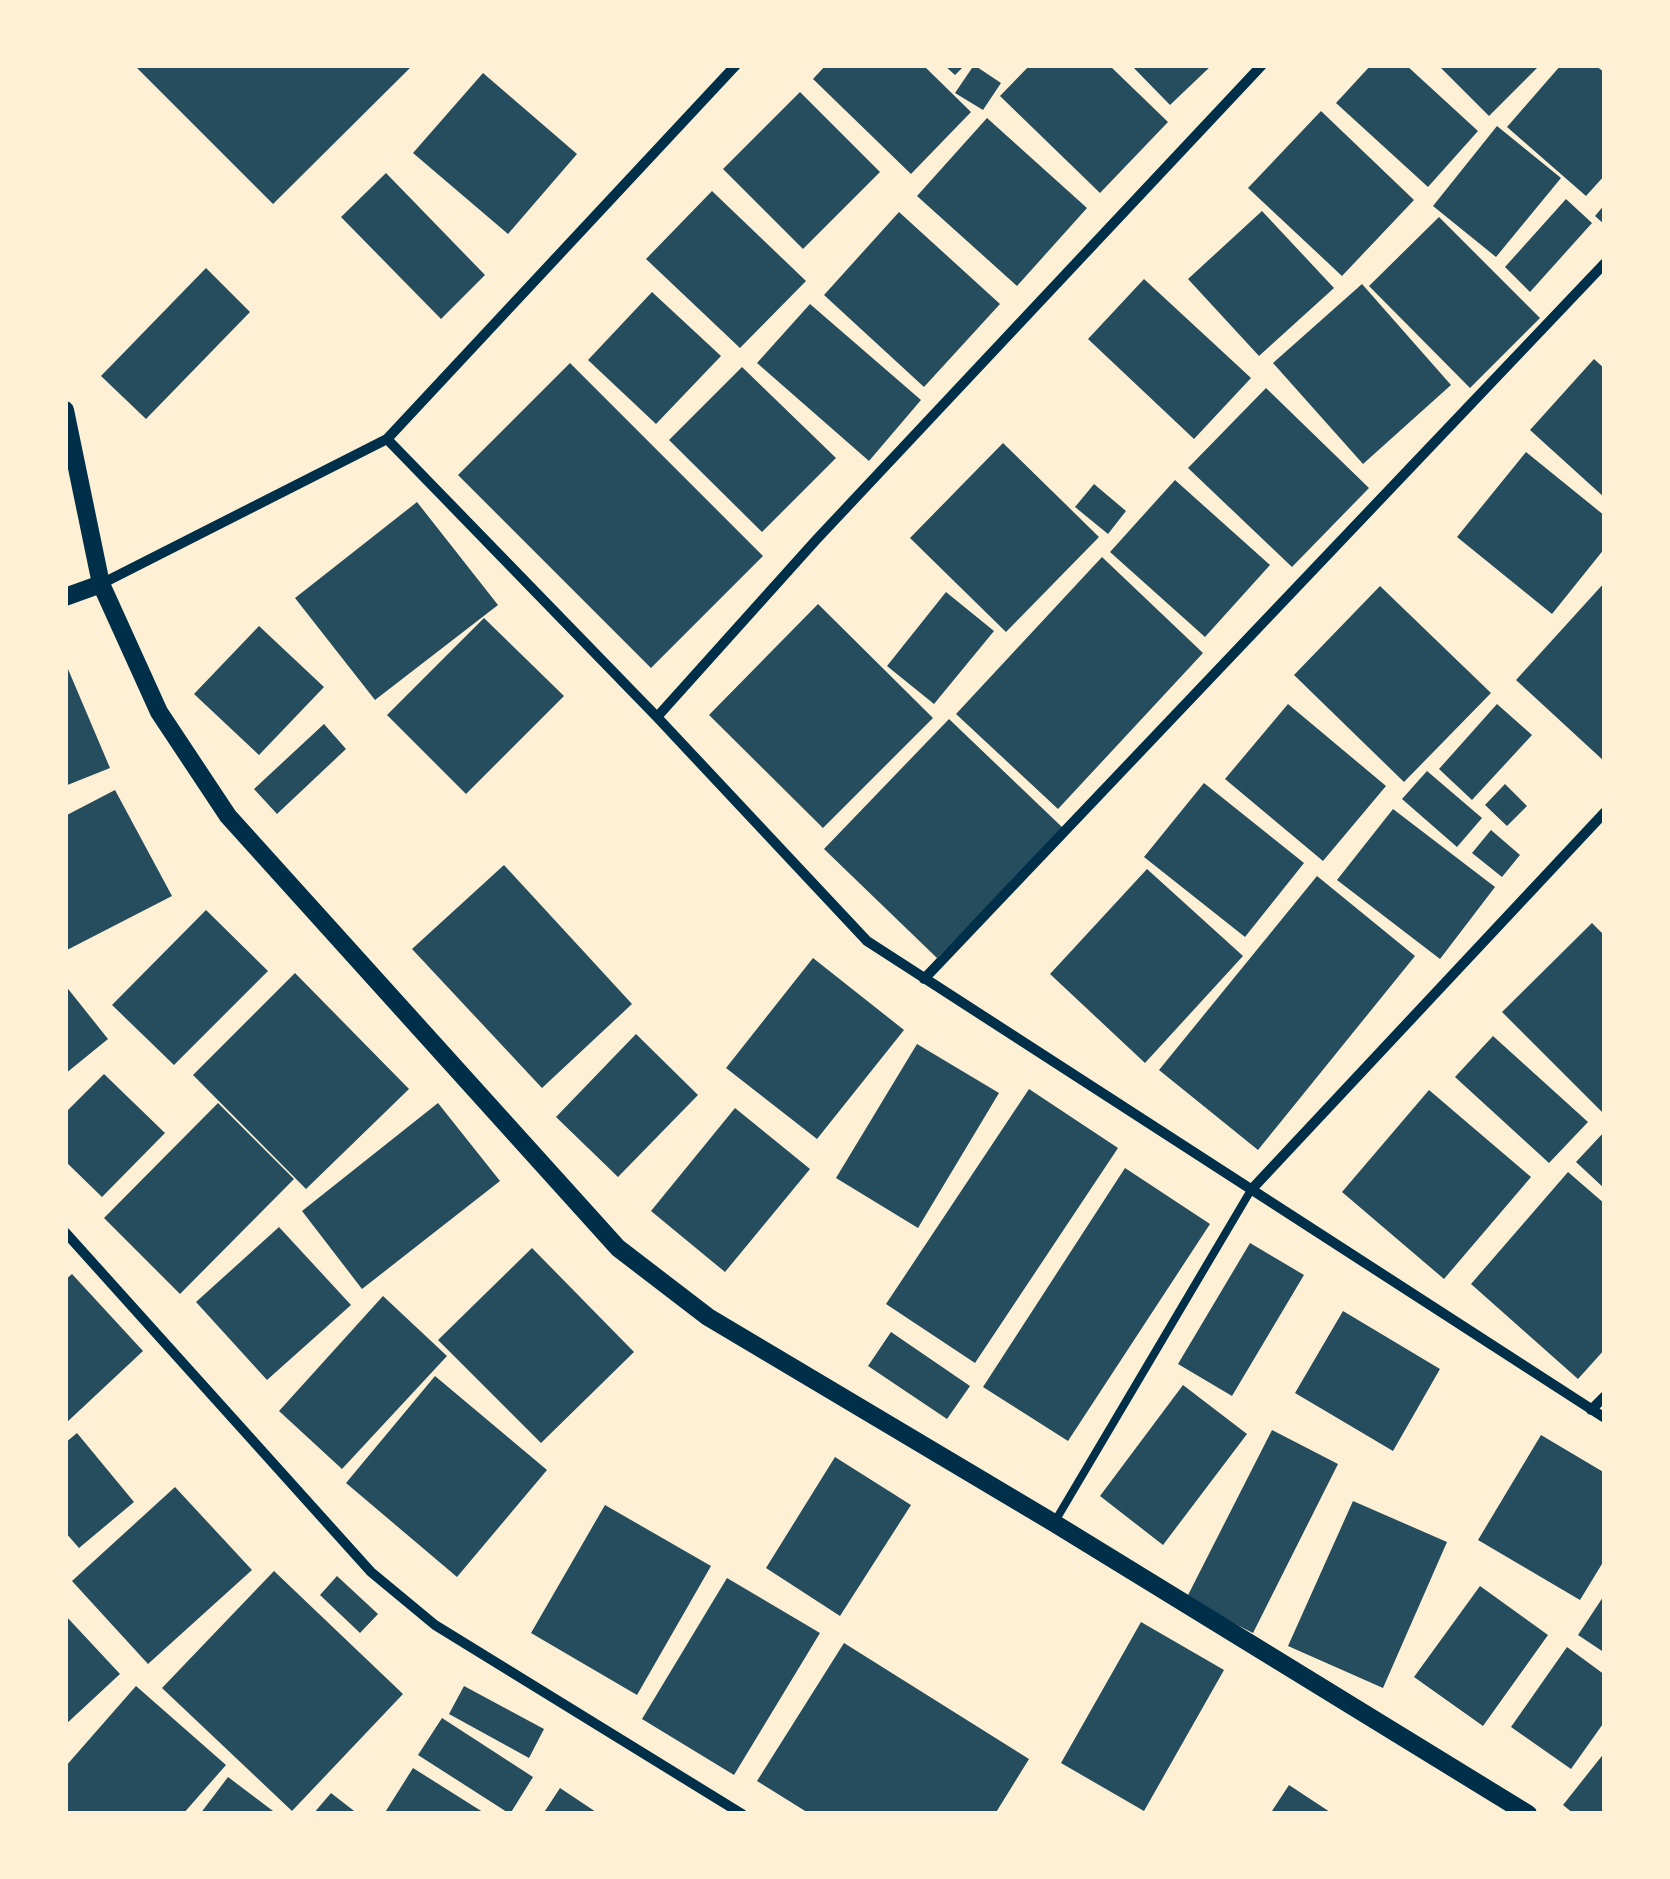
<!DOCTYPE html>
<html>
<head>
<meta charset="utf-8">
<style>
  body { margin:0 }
  #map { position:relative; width:1670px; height:1879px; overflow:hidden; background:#fdf0d5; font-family:"Zilla Slab",serif }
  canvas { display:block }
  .frame { position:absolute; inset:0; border:68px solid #fdf0d5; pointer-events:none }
</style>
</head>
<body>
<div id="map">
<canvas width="1670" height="1879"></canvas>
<div class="frame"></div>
</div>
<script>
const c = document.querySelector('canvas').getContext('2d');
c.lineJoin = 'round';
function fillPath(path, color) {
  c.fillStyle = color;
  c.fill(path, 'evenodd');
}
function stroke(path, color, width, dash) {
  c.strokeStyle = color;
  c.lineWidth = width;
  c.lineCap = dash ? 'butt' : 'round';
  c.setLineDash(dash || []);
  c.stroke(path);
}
fillPath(new Path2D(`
  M134 65H413L273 204Z
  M826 65H923L971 112 911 174 813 79Z
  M944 65H965L955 75Z
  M974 65 1001 83 983 110 955 93Z
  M1030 65H1109L1168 122 1100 193 1000 96Z
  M1131 65H1212L1170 105Z
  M1371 65H1406L1478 131 1428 187 1336 103Z
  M1438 65H1540L1489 116Z
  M1561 65H1595L1605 73V175L1586 196 1507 127Z
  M483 73 577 154 508 234 413 153Z
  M800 92 880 172 803 249 723 169Z
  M1321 111 1414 200 1342 276 1248 188Z
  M987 118 1087 208 1017 286 917 196Z
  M1497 126 1561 178 1496 257 1433 206Z
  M386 173 485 275 441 319 341 217Z
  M712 191 806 281 740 348 646 259Z
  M1566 199 1592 223 1530 292 1505 267Z
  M1605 204V225L1595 216Z
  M1262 211 1334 288 1259 356 1188 279Z
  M899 212 1000 304 924 387 824 295Z
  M1439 217 1540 318 1470 388 1369 286Z
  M206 268 250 312 146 419 101 376Z
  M1144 279 1251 378 1194 439 1088 339Z
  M1362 284 1451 385 1363 464 1273 363Z
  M652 292 721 356 656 424 588 360Z
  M810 304 921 400 869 461 757 363Z
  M1594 359 1605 369V498L1530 430Z
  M570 363 763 556 651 668 458 475Z
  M742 367 836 458 762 532 669 440Z
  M1266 388 1369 488 1292 567 1188 468Z
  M1003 443 1099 537 1006 632 910 538Z
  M1526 452 1605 516V548L1552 614 1457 537Z
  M1175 480 1270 565 1205 637 1110 552Z
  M1094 484 1126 511 1108 534 1075 507Z
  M417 502 498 605 375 700 295 598Z
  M1102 557 1203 653 1058 809 956 714Z
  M1605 582V762L1516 680Z
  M1380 586 1491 693 1404 782 1294 675Z
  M946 592 994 631 934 704 887 666Z
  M818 604 933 718 823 828 709 715Z
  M484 618 564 696 466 794 387 715Z
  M259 626 324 687 259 755 194 694Z
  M65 662 110 768 65 786Z
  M1288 704 1386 786 1323 861 1225 779Z
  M1497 704 1532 735 1472 800 1439 769Z
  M949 719 1063 828 937 958 824 849Z
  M324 724 346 749 277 814 254 789Z
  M1427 771 1482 818 1457 847 1402 799Z
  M1204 783 1304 863 1245 937 1144 857Z
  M1505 784 1527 806 1507 826 1485 805Z
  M115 790 172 896 65 951V816Z
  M1393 809 1495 887 1440 959 1337 880Z
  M1491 830 1520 855 1502 877 1472 853Z
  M504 865 632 1004 542 1088 412 949Z
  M1147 869 1243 956 1145 1063 1050 974Z
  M1317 876 1415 956 1258 1150 1159 1070Z
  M206 910 268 971 174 1065 112 1005Z
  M1592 923 1605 936 1603 1113 1502 1012Z
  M813 958 904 1030 817 1139 726 1068Z
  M295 973 409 1089 306 1189 193 1075Z
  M65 985 108 1039 65 1074Z
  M636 1034 698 1095 618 1177 556 1117Z
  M1493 1036 1588 1122 1549 1163 1455 1077Z
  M917 1044 999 1093 918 1228 836 1178Z
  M104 1074 165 1133 102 1197 65 1161V1113Z
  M1029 1089 1118 1148 975 1363 886 1304Z
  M1429 1090 1531 1177 1444 1279 1342 1192Z
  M218 1103 294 1179 180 1294 104 1218Z
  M438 1103 500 1181 362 1289 302 1211Z
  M735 1108 810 1169 725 1272 651 1211Z
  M1605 1131V1189L1576 1162Z
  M1125 1168 1210 1224 1068 1441 983 1387Z
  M1568 1172 1605 1204V1349L1578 1379 1471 1284Z
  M279 1227 351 1305 267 1380 196 1302Z
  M1250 1243 1304 1275 1232 1396 1178 1364Z
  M532 1248 634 1352 541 1443 438 1340Z
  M72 1274 143 1351 65 1424V1280Z
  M383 1296 447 1356 342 1469 279 1411Z
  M1343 1311 1440 1369 1393 1451 1295 1393Z
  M891 1332 970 1386 947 1419 868 1366Z
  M435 1376 547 1470 457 1577 346 1483Z
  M1183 1385 1247 1434 1163 1545 1100 1496Z
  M1272 1430 1338 1464 1253 1633 1186 1599Z
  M77 1433 134 1502 79 1548 65 1532V1443Z
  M1541 1435 1605 1473V1559L1580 1600 1478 1540Z
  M835 1457 911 1505 840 1616 766 1568Z
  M175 1487 252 1570 148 1664 72 1581Z
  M1353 1501 1447 1542 1383 1688 1288 1646Z
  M605 1505 711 1566 637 1695 531 1633Z
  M274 1571 403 1694 292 1811 162 1688Z
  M337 1576 378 1614 360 1633 320 1595Z
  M727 1578 820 1633 734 1775 642 1719Z
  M1480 1586 1548 1635 1483 1726 1414 1677Z
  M1605 1594V1653L1578 1635Z
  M65 1615 120 1674 65 1725Z
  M1141 1622 1224 1670 1144 1811 1061 1763Z
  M844 1643 1029 1759 995 1814H810L757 1781Z
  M1567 1647 1605 1675V1721L1571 1769 1511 1727Z
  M136 1686 226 1765 183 1814H65V1767Z
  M464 1686 544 1729 529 1758 449 1714Z
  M442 1718 533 1777 510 1814 418 1755Z
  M1605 1752V1814H1574L1563 1805Z
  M413 1768 486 1814H384Z
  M228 1777 277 1814H200Z
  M1289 1785 1333 1814H1270Z
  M560 1788 599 1814H543Z
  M331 1793 358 1814H313Z`), '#264d5e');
stroke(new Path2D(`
  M1054 1523 1251 1190`), '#003049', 8);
stroke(new Path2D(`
  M387 439 657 717 867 941 1605 1418
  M101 584 387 439 736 65
  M657 717 816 540 1262 65
  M924 979 1605 263
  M1251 1190 1605 812
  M65 1232 371 1572 435 1625 742 1814
  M1591 1410 1605 1396`), '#003049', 10);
stroke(new Path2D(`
  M65 410 101 584 159 712 228 816 618 1248 708 1317 1054 1523 1528 1814
  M65 597 101 584`), '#003049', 18);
</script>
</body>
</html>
